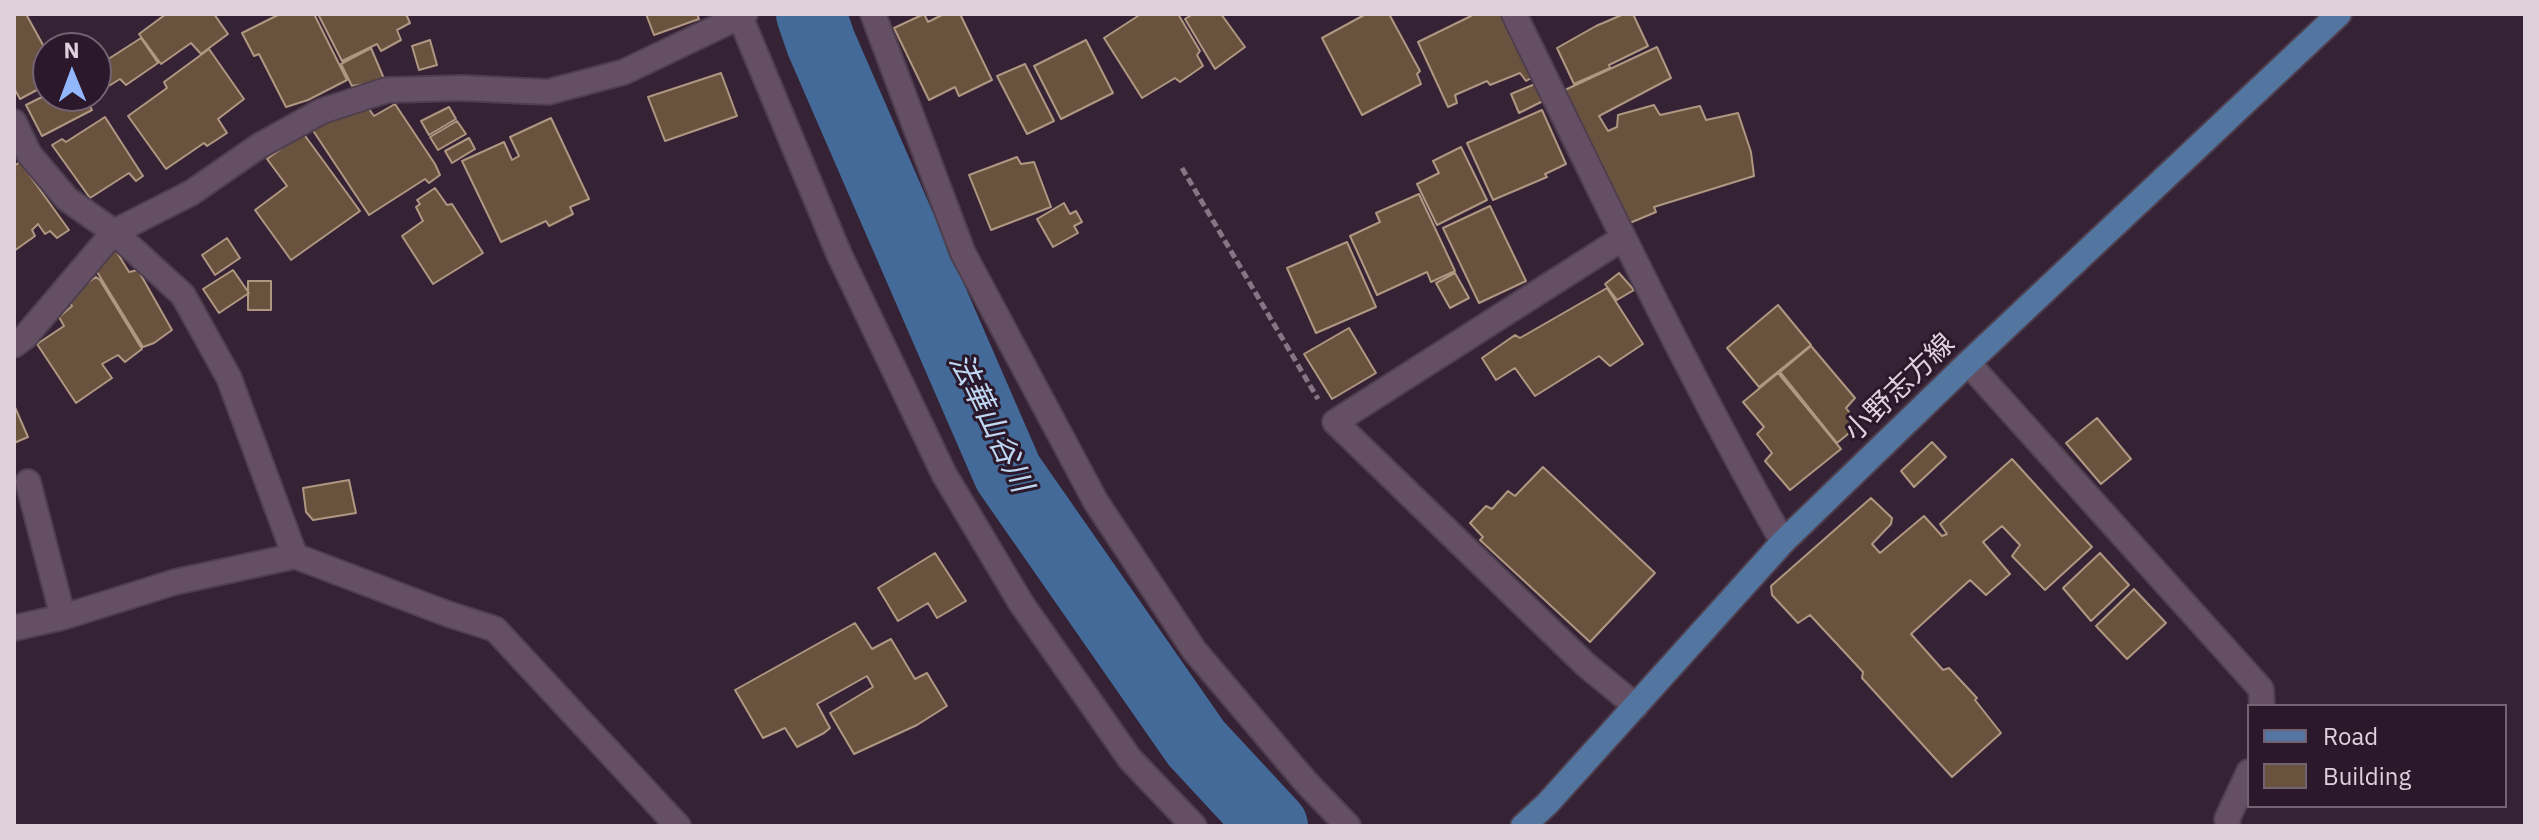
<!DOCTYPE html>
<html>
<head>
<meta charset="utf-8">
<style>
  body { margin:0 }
  #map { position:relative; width:2539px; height:840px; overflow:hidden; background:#352234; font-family:"IBM Plex Sans",sans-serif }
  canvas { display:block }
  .frame { position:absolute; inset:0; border:16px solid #ded1dd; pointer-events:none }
  .legend { position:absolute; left:2247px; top:704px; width:260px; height:104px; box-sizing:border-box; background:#2b182a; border:2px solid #736272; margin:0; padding:10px 14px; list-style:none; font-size:24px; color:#ded1dd }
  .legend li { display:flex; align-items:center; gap:16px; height:40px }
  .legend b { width:40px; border:2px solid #736272 }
  .north { position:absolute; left:32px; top:32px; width:80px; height:80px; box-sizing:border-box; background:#2b182a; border:2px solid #736272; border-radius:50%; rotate:359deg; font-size:22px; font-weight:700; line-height:32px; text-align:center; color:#ded1dd }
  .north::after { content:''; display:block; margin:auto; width:28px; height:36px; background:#93b7fd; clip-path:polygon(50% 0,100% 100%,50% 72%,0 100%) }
</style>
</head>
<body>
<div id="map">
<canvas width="2539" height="840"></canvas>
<div class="frame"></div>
<ul class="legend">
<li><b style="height:10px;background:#52769f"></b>Road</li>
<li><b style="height:22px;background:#69533f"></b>Building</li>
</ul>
<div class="north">N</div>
</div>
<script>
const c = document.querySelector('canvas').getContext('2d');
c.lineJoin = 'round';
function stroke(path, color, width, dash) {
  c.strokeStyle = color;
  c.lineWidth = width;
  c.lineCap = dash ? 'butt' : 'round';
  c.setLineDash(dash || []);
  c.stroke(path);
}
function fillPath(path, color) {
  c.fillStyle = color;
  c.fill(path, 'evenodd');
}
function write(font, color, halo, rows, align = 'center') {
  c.font = font + ' "IBM Plex Sans","Noto Sans JP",sans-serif';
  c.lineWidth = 6;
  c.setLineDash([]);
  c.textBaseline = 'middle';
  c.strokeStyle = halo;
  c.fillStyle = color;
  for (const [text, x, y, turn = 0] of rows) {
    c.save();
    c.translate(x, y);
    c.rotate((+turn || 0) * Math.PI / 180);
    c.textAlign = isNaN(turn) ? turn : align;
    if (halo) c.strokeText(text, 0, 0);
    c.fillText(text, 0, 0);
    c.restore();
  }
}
stroke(new Path2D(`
  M811 14 821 43 1008 473 1196 743 1273 826`), '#436a98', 70);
const building = new Path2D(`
  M14 14H26L48 54V84L20 99 14 88Z
  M166 14H214L228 34 201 54 191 43 161 64 139 34Z
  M280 14H314L347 80 308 100 286 107 259 54 254 56 242 33Z
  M318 14H406L410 23 397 30 401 40 381 51 377 44 342 61Z
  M646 14H697L699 19 654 35Z
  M924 14 928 22 944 14H960L992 80 959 96 955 87 929 100 894 28Z
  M1141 14H1178L1200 51 1197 55 1203 66 1180 82 1175 78 1142 98 1104 38Z
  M1193 14H1221L1245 47 1215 69 1185 19Z
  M1366 14H1389L1420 71 1417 74 1421 84 1362 115 1322 38Z
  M1471 14H1507L1535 76 1526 81 1520 73 1490 85 1487 81 1455 95 1457 103 1448 107 1418 42 1471 16Z
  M1624 14H1633L1648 46 1609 65 1610 68 1574 84 1557 48 1596 26Z
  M141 38 158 63 126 85 120 79 104 89 96 77V67Z
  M430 40 437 65 419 70 412 46Z
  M1086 40 1113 93 1061 119 1034 66Z
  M1657 47 1671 78 1599 116 1608 131 1617 127 1618 115 1654 105 1660 115 1700 106 1706 120 1738 113 1751 152 1754 176 1654 207 1656 212 1625 225 1622 223 1565 90Z
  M371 48 385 81 352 86 341 64Z
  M209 49 244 99 218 119 227 133 207 146 204 143 166 169 128 116 167 88 164 82Z
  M1025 64 1054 121 1027 134 997 76Z
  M721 73 737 116 665 141 648 97Z
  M1535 84 1543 101 1519 113 1511 94Z
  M48 94V96H84L92 110 42 136 26 105Z
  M364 102 374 116 395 104 435 164 440 175 429 183 425 179 369 215 312 129Z
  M449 107 456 119 429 135 421 121Z
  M1542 110 1566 164 1545 174 1547 177 1493 200 1467 143Z
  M105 117 143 176 136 181 129 173 90 198 52 145 62 139 66 142Z
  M551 118 589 199 570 207 573 214 549 226 546 221 501 242 462 161 504 142 512 160 519 156 510 137Z
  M457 121 466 134 438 150 430 137Z
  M303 133 360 211 291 260 255 210 287 186 267 159Z
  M469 138 475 149 452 163 445 151Z
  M1461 147 1487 200 1437 225 1417 184 1439 173 1433 161Z
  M1017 157 1021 164 1034 162 1051 207 991 230 969 175Z
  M20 162 69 230 57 238 50 231 45 234 38 224 32 230 35 236 14 251V166Z
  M435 188 447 205 452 204 483 253 433 284 402 236 423 221 416 207 420 204 417 200Z
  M1419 194 1455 271 1431 282 1427 272 1377 295 1350 236 1380 222 1376 213Z
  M1064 203 1070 214 1076 211 1082 222 1074 226 1078 233 1053 247 1037 219Z
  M1490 206 1526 281 1479 303 1443 228Z
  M227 238 240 258 215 275 202 255Z
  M1347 242 1376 307 1316 333 1287 268Z
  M113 246 129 272 138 270 172 330 154 343 143 347 94 267Z
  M233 270 249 293 219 313 203 289Z
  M1455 273 1469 298 1450 308 1436 283Z
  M1619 273 1634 290 1617 300 1605 284Z
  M96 277 100 280 142 349 125 362 118 355 102 364 112 378 76 403 37 344 64 326 59 317 72 306 67 297Z
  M248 281H271V310H248Z
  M1607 288 1643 344 1610 366 1599 356 1535 396 1515 368 1496 380 1482 358 1515 335 1520 338Z
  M1778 305 1811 345 1759 387 1727 348Z
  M1349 328 1376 373 1332 399 1304 354Z
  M1811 346 1855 398 1846 408 1859 425 1837 443 1780 372Z
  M1778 373 1841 449 1790 490 1765 461 1772 453 1757 434 1764 427 1743 402Z
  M14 405 28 437 14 443Z
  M2097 418 2131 459 2101 484 2066 443Z
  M1932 442 1946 457 1914 487 1901 471Z
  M2012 459 2092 547 2045 590 2012 556 2020 545 2002 526 1983 542 2010 574 1986 595 1970 580 1911 634 1943 670 1949 668 1977 698 1975 700 2001 733 1952 777 1862 678 1863 672 1810 615 1798 623 1772 595 1771 586 1871 498 1892 518 1891 524 1872 544 1880 553 1924 516 1942 536 1947 534 1940 524Z
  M1543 467 1655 573 1590 642 1480 540 1483 537 1470 523 1486 506 1492 509 1508 491 1515 496Z
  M349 480 356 513 313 520 306 512 303 488Z
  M935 553 966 601 937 618 928 603 898 621 878 588Z
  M2100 553 2129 585 2091 621 2063 588Z
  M2134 589 2166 623 2127 659 2096 626Z
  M855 623 872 649 891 639 915 679 927 673 947 706 917 725 854 754 830 713 873 687 867 676 817 704 830 728 824 733 797 747 785 728 763 738 735 690Z`);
fillPath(building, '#69533f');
stroke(building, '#af9782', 2);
const minor = new Path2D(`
  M739 14 839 254 944 474 1021 603 1130 759 1194 826
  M873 14 963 253 1096 502 1194 650 1305 781 1348 826
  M1514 14C1601 192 1686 370 1783 542
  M14 122 29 154 67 199 114 232 25 337 14 345
  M1623 238 1335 422 1586 665 1636 706
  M1968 363 2261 689 2262 706
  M28 482 63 617
  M295 556 229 378 183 295 114 232 191 193 259 146 322 111 387 90 463 88 548 92 624 72 745 14
  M14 628 63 617 175 582 295 556 448 614 495 629 678 826
  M2228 826 2227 819 2249 772`);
const major = new Path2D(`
  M1523 826 1547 804 1783 542 1968 363 2339 14`);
stroke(minor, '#4e3e4e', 28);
stroke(major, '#4e3e4e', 28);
stroke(new Path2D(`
  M1182 168 1318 399`), '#867685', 5, [8, 4]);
stroke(minor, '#654f64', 24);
stroke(major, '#52769f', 24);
write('28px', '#ded1dd', '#2b182a', [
  ["小野志方線",1900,388,-44]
]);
write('italic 30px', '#bfd7f2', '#2b182a', [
  ["法華山谷川",990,423,64]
]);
</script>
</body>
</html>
